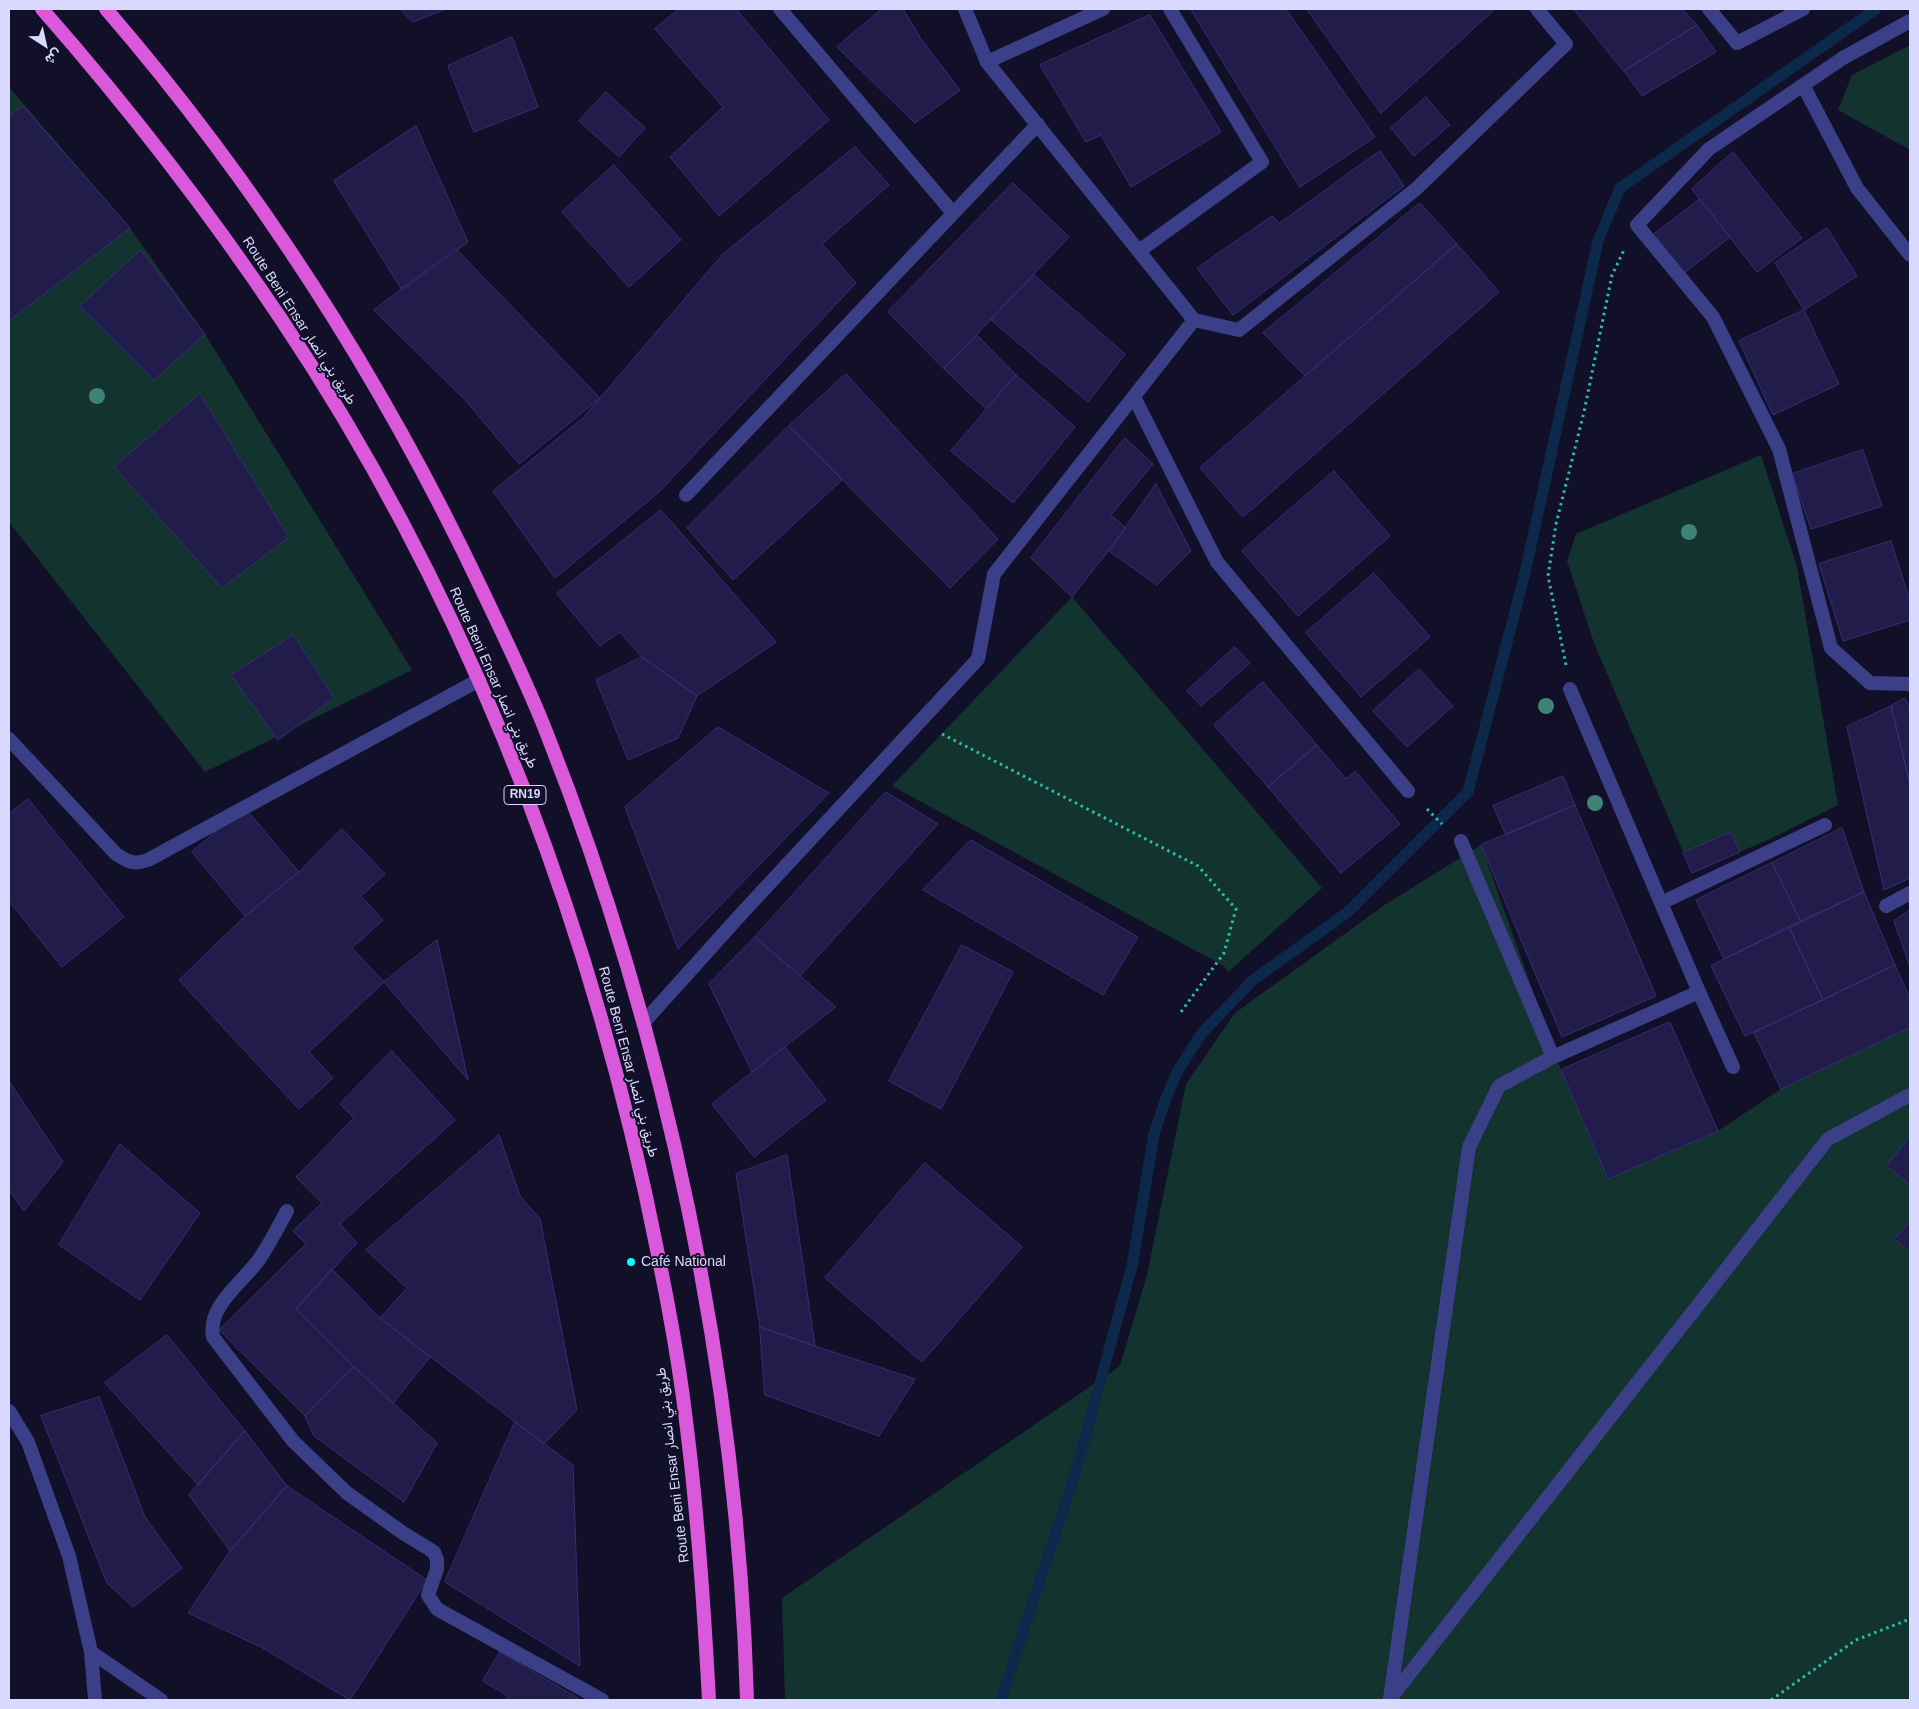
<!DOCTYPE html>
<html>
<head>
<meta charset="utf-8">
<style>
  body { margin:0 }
  #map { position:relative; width:1919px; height:1709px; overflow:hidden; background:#121029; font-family:Helvetica,Vazirmatn,sans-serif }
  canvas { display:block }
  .frame { position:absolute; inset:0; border:10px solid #d9d8ff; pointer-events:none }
  .north { position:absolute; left:20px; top:20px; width:50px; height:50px; -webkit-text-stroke:4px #121029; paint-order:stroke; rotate:145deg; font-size:14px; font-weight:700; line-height:20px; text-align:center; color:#d9d8ff }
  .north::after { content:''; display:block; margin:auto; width:18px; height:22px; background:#d9d8ff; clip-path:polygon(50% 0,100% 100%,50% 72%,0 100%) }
</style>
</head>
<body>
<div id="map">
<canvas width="1919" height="1709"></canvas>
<div class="frame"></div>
<div class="north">ش</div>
</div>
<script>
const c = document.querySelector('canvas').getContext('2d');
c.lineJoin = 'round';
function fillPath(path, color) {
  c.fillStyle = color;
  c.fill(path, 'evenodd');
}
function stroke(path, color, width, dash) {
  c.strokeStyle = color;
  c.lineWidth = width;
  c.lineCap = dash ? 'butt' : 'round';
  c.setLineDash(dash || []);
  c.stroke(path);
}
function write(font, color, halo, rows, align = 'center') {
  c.font = font + ' Helvetica,Vazirmatn,sans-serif';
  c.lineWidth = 4;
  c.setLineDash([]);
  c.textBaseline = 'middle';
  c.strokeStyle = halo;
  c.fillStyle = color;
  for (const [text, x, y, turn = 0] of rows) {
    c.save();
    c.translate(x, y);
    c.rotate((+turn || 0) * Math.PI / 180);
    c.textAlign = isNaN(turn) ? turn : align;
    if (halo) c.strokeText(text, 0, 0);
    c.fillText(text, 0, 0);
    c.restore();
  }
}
fillPath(new Path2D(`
  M1910 45V150L1838 110 1852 75Z
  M9 87 130 228 205 334 412 670 205 772 9 522Z
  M1761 455 1797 567 1838 805 1772 838 1692 873 1594 643 1567 561 1576 534Z
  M1072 597 1322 888 1228 972 1224 966 892 786Z
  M1481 845 1561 1070 1608 1179 1718 1131 1781 1089 1910 1027V1700H785L782 1598 1120 1366 1147 1275 1186 1084 1235 1013 1386 904Z`), '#13332f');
stroke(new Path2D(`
  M1001 1700 1075 1474 1132 1266 1154 1134 1165 1101 1177 1072 1202 1033 1253 980 1348 912 1468 792 1524 577 1598 241 1620 188 1876 9`), '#0c294c', 11);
const building = new Path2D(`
  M400 9H446L413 22Z
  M679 9H736L829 120 719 216 670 157 723 107 655 29Z
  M882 9H903L921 39 960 90 915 123 837 47Z
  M1191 9H1286L1375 137 1300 187Z
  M1307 9H1495L1381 113Z
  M1574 9H1682L1697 25 1624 71Z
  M1150 15 1221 132 1131 187 1101 135 1086 142 1040 65Z
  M1697 25 1716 52 1642 96 1624 71Z
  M512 37 538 107 474 132 448 66Z
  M606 92 645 128 619 157 579 121Z
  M1426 97 1450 125 1414 156 1391 128Z
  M23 106 130 228 9 321V117Z
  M416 126 468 242 402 290 334 181Z
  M855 147 889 185 822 244 856 283 659 492 555 578 493 491 583 418 722 255Z
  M1380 151 1404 186 1233 315 1197 268 1272 216 1279 223Z
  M1733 152 1802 238 1757 272 1692 189Z
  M614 165 681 240 629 287 562 212Z
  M1013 183 1069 237 944 369 888 312Z
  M1700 199 1730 237 1683 274 1653 235Z
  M1420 203 1457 244 1305 376 1263 333Z
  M1827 228 1857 276 1804 310 1775 263Z
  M1457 244 1499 292 1243 517 1200 468Z
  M456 249 600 398 519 464 466 401 374 310Z
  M141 250 205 334 154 380 80 306Z
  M1034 275 1125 354 1088 402 991 320Z
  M1804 310 1839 384 1773 415 1739 341Z
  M977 335 1016 375 986 409 944 369Z
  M846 374 998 539 950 588 789 426Z
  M1016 375 1075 427 1013 503 951 451Z
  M200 394 289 537 222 588 114 467Z
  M789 426 842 480 733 580 687 528Z
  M1125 438 1153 464 1111 515 1126 528 1072 597 1031 558Z
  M1863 450 1882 506 1811 529 1792 474Z
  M1334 471 1390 536 1298 616 1242 551Z
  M1156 484 1191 551 1157 585 1109 551Z
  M661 510 776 642 697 696 642 657 620 632 600 646 557 594Z
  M1891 541 1910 601V620L1843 641 1819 564Z
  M1374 573 1430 637 1361 697 1306 633Z
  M294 635 334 698 278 740 231 675Z
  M1235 647 1250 663 1201 706 1187 691Z
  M642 657 697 696 678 738 628 760 596 680Z
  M1419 669 1453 706 1407 747 1373 711Z
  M1263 682 1317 745 1268 787 1214 725Z
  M1905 698 1910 708V784L1891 706Z
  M1891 706 1910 784V878L1884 890 1847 727Z
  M718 727 829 793 678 949 625 807Z
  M1317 745 1346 779 1355 771 1400 824 1341 873 1268 787Z
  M1563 776 1575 805 1506 835 1493 806Z
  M886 792 938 824 800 976 755 937Z
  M28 799 124 917 62 967 9 901V814Z
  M1575 805 1656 996 1562 1037 1481 845Z
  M245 808 299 872 245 916 192 852Z
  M1842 828 1864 892 1801 922 1772 863Z
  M342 829 385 874 361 896 383 920 352 948 384 982 309 1052 333 1078 299 1109 179 980 245 916 299 872Z
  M1731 832 1740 852 1692 873 1683 853Z
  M971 840 1138 937 1103 995 923 890Z
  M1772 863 1801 922 1724 959 1696 900Z
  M1864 892 1895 965 1823 1000 1789 927Z
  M1910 910V967L1894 921Z
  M1789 927 1823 1000 1745 1036 1711 966Z
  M755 937 836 1007 752 1072 709 984Z
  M437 940 468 1080 384 982Z
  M962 945 1013 972 941 1109 889 1081Z
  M1895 965 1910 998V1027L1781 1089 1754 1033Z
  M1670 1022 1718 1131 1608 1179 1561 1070Z
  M785 1047 826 1100 754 1157 712 1104Z
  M392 1051 455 1120 340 1224 357 1243 296 1309 354 1367 305 1416 219 1330 306 1244 293 1231 322 1203 296 1177 354 1118 340 1104Z
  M9 1081 63 1162 24 1211 9 1190Z
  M499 1135 520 1196 540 1219 577 1410 544 1444 380 1318 407 1288 366 1250Z
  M1910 1137V1185L1887 1166Z
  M120 1144 200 1213 140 1300 59 1245Z
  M787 1155 815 1346 760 1327 736 1174Z
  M925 1163 1022 1247 922 1362 825 1278Z
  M1910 1222V1252L1895 1239Z
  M332 1269 380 1318 430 1357 393 1403 354 1367 296 1309Z
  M760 1327 815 1346 915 1379 879 1436 765 1395Z
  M167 1335 245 1431 198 1485 105 1383Z
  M354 1367 437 1443 404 1502 314 1436 305 1416Z
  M99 1397 145 1517 182 1568 133 1607 107 1583 41 1416Z
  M515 1422 573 1465 580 1666 445 1582Z
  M245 1431 287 1486 230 1551 189 1495Z
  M287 1486 427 1580 350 1700 261 1647 188 1613 230 1551Z
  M500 1652 581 1700H505L508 1696 483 1681Z`);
fillPath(building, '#211c4a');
stroke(building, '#362e76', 1);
stroke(new Path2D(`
  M1566 665 1548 576 1556 524 1584 412 1612 275 1624 250
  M942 734 1198 866 1236 909 1224 953 1181 1012
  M1427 809 1442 824
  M1771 1700 1856 1640 1910 1619`), '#2fbca7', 3, [2.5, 4]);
stroke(new Path2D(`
  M1709 9 1737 43
  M1910 21 1843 58 1709 149 1637 225 1713 317 1779 449 1831 648 1870 683 1910 684
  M987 62 1103 9
  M1803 85 1857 188 1910 255
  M1139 251 1262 162 1170 9
  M1194 320 1239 330 1416 189 1566 44 1537 9
  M1134 397 1217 562 1408 791
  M1570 689 1699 992 1733 1067
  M9 739 116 854C128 862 134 865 148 860L479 680
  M1461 841 1553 1057
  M1661 903 1825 825
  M1886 906 1910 893
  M1390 1699 1469 1147 1499 1086 1553 1057 1699 992`), '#3b3f88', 14);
stroke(new Path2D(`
  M780 9 953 213
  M1737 43 1803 9
  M686 495 1038 124
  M643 1023 743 912 978 659 994 574 1194 320 987 62 965 9
  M287 1211C278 1227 270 1243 260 1258 244 1282 207 1305 213 1337L293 1441 347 1493 403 1533 434 1552 437 1560V1569L428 1595 437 1609 602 1700
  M9 1411 28 1442 69 1556 91 1652 161 1700
  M91 1652 95 1700
  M1389 1700 1828 1139 1910 1095`), '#3b3f88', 14);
stroke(new Path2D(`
  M42 9C128 107 208 210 281 319 457 582 577 883 645 1192 661 1268 677 1344 686 1421 698 1514 704 1607 709 1700
  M106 9C257 184 383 381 482 590 505 638 528 685 547 734 666 1035 738 1377 747 1700`), '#da59da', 14);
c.fillStyle = '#3e8377';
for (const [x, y] of [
  [97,396],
  [1689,532],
  [1546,706],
  [1595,803]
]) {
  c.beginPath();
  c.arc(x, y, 8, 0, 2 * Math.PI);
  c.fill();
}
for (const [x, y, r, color] of [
  [631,1262,5,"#04fdff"]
]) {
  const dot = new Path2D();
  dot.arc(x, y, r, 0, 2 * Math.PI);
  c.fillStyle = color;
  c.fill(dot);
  stroke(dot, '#121029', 2);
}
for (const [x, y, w] of [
  [525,795,42]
]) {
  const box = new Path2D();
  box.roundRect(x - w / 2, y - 9.5, w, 19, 4);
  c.fillStyle = '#121029';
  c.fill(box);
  stroke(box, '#d9d8ff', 1);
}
write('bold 12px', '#d9d8ff', null, [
  ["RN19",525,795]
]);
write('14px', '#d9d8ff', '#121029', [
  ["Route Beni Ensar طريق بني انصار",299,321,57],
  ["Route Beni Ensar طريق بني انصار",493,678,66],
  ["Route Beni Ensar طريق بني انصار",628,1062,75],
  ["Route Beni Ensar طريق بني انصار",673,1465,-97]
]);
write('14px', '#d9d8ff', '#121029', [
  ["Café National",641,1262]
], 'left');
</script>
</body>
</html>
